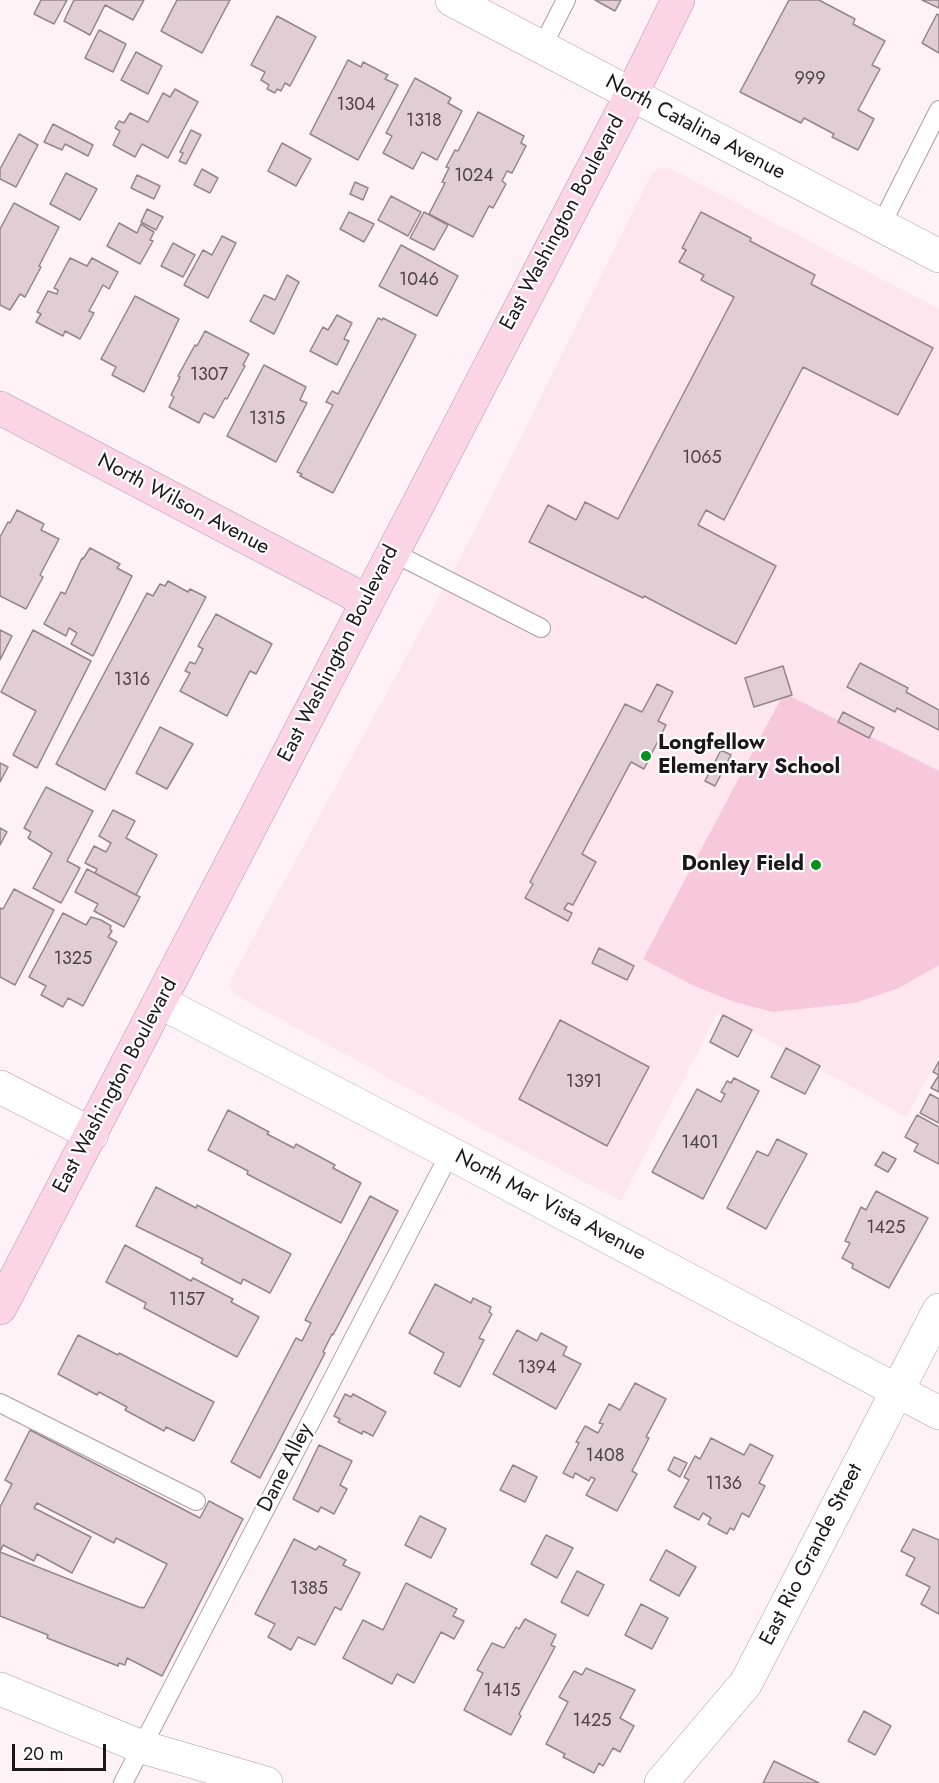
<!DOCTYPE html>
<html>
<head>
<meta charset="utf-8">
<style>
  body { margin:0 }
  #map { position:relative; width:939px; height:1783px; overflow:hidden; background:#fff2f7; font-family:Jost,sans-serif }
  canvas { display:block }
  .scale { position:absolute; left:12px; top:1744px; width:94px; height:27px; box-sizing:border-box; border:3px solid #1d1618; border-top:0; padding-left:8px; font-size:18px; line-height:21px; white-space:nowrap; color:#1d1618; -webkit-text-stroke:4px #fff; paint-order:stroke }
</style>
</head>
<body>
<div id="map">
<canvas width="939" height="1783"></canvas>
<div class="scale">20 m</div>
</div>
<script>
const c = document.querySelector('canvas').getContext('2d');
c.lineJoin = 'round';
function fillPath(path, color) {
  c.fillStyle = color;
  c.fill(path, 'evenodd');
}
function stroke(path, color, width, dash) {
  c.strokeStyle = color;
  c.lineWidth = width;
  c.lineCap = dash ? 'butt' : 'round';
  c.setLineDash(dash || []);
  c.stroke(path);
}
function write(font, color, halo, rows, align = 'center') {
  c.font = font + ' Jost,sans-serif';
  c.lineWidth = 4.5;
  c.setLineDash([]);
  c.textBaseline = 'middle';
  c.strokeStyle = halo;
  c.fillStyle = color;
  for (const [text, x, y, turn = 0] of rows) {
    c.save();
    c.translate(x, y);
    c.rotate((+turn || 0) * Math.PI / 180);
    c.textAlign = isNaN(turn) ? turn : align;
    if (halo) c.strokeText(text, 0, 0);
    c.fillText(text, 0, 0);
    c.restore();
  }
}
fillPath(new Path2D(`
  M665 168 673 170 939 309V1057L906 1117 718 1012 621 1201 505 1141 247 1001 237 995 230 987 231 979 473 534 651 175 657 169Z`), '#fde6ee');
fillPath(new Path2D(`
  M784 693 939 771V965L899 988 855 1003 773 1012 735 1002 694 986 643 959Z`), '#f6c8d9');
const building = new Path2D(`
  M41 0H67L54 24 34 14Z
  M74 0H144L133 20 105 5 90 35 64 21Z
  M177 0H230L202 53 161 31Z
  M595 0H621L615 11Z
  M789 0H819L855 19 853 24 885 41 872 65 880 69 858 110 874 119 858 150 832 137 834 134 804 118 801 123 740 92Z
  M922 0H939V8Z
  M937 14 939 15V53L922 43Z
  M277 16 316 37 290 86 285 83 281 91 277 89 275 93 267 89 269 85 261 80 265 72 251 65Z
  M99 30 126 44 113 72 85 58Z
  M136 52 162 66 148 94 121 80Z
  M348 60 361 67 363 62 388 75 385 79 398 85 358 160 310 134Z
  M415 78 451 98 448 103 462 111 437 160 422 152 413 169 383 153 392 136 386 133Z
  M175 89 198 102 168 158 142 144 135 157 113 145 120 131 115 128 119 121 124 123 130 113 148 122 163 93 170 97Z
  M478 112 524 136 521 143 526 146 512 173 507 171 502 181 506 184 493 208 489 206 473 237 429 214 445 183 442 182 449 168 446 167 455 150 458 151Z
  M53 124 93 145 88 156 65 144 62 150 44 142Z
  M191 130 201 135 186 164 179 161 183 153 180 152Z
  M19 134 38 145 16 187 0 179V169Z
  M282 143 311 159 296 186 268 171Z
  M202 169 218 178 210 193 194 185Z
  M66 173 97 189 80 220 50 204Z
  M137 175 160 186 154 199 131 188Z
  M355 182 368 188 363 200 350 194Z
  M391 196 421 212 408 236 378 220Z
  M14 203 59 227 39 266 41 267 25 297 20 294 10 310 0 305V229Z
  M147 209 163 217 156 230 141 222Z
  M349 212 374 224 364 242 340 229Z
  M424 212 448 225 434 250 410 238Z
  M701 212 751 238 750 241 815 275 811 284 933 348 898 415 803 367 724 520 706 510 698 525 776 566 736 644 644 596 643 598 529 542 548 505 576 520 585 502 618 519 734 297 701 280 704 275 679 262 686 250 682 248Z
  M119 223 137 233 141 224 154 232 150 240 153 241 140 264 107 246Z
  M222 236 236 243 208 298 184 285 203 250 212 255Z
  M173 243 195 255 183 277 161 266Z
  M401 245 458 276 437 316 379 286Z
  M70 258 87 266 92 258 118 272 109 289 103 285 89 311 94 313 80 339 65 331 63 336 36 322 41 314 37 312 48 291 57 294 58 290 54 288Z
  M287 275 299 282 274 334 250 321 264 295 275 300Z
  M135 296 179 319 144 392 112 375 116 367 101 359Z
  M337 315 352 323 344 339 349 341 337 365 310 351 323 327 328 330Z
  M378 318 382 320 383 318 416 335 333 493 300 476 302 474 297 472 333 405 326 402 332 391 338 394Z
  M205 331 249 354 243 365 245 366 227 399 225 398 214 418 204 413 199 423 169 407 174 397 171 395 180 377 178 376 195 345 197 346Z
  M264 365 306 387 300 400 307 403 276 462 227 436Z
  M17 510 44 524 41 530 59 539 40 575 43 577 26 609 0 596V537L8 522 10 523Z
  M90 548 120 564 117 568 132 576 93 656 71 644 77 633 69 628 66 636 44 624 61 592 65 594 82 558 83 559Z
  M168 581 188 592 190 589 206 597 105 790 56 764 147 593 153 596 160 584 165 586Z
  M216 614 272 644 256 674 250 671 227 716 180 691 190 673 185 671 190 662 195 664 203 649 198 646Z
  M0 630 12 636 0 660Z
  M33 630 91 661 37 768 13 755 36 711 1 692Z
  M860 663 908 688 906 692 939 710V730L897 708 895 712 847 687Z
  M783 666 792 695 754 707 745 678Z
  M657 684 673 692 658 721 666 725 644 769 631 762 582 854 596 862 573 905 568 903 564 909 572 913 568 921 525 898 533 884 530 882 625 704 642 712Z
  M843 712 874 728 869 738 838 722Z
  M160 727 193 744 167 789 136 773Z
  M721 750 731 755 715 786 705 781Z
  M0 763 8 767 0 782Z
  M46 787 93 811 67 861 80 868 61 903 33 888 52 853 28 838 31 832 24 828Z
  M113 810 135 821 126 838 157 855 136 895 95 873 97 869 85 863 94 846 106 852 111 843 99 836Z
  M0 828 7 832 0 845Z
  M87 869 140 897 124 927 94 911 98 904 75 892Z
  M14 889 54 910 15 985 0 977V908L3 909Z
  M63 913 86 925 91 917 101 920 111 926 110 929 112 931 108 937 117 942 83 1006 68 998 63 1007 41 995 46 986 29 977Z
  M599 948 634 966 627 980 592 963Z
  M723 1015 752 1030 738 1057 710 1042Z
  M560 1020 649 1067 607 1146 519 1099Z
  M786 1048 820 1066 805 1094 771 1077Z
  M939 1061V1092L931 1088 939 1075 933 1072Z
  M734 1078 759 1091 703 1199 652 1172 697 1089 721 1102 725 1094 721 1092 727 1081 731 1083Z
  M930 1094 939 1099V1123L920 1113Z
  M228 1110 269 1132 267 1134 294 1148 296 1144 335 1165 333 1168 361 1183 341 1223 247 1174 248 1171 208 1150Z
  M917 1115 939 1127V1164L914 1151 918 1144 905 1137Z
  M777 1139 807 1154 766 1229 727 1208 757 1151 768 1156Z
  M883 1152 896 1159 888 1172 875 1165Z
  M156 1187 196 1208 197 1205 291 1254 270 1293 243 1279 241 1284 201 1263 203 1259 136 1226Z
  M876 1191 928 1218 889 1288 852 1268 853 1264 842 1258 850 1243 845 1241 861 1207 866 1210Z
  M370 1196 398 1211 333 1335 332 1334 323 1352 325 1353 260 1478 231 1462 296 1338 302 1341 311 1323 305 1320Z
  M125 1245 191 1281 193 1278 233 1299 231 1302 259 1317 237 1357 144 1308 146 1303 106 1282Z
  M435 1284 471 1303 473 1298 491 1307 489 1312 492 1314 479 1338 484 1340 460 1387 434 1373 444 1353 409 1333Z
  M517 1330 537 1341 541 1333 567 1347 563 1355 581 1364 556 1409 493 1374Z
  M78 1335 118 1355 119 1353 214 1402 194 1441 166 1427 164 1431 125 1410 127 1407 99 1392 97 1395 58 1374Z
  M635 1383 666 1399 646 1437 649 1438 632 1471 637 1474 617 1511 586 1495 595 1479 591 1477 589 1481 575 1473 573 1478 563 1473 579 1443 576 1442 585 1426 598 1433 603 1424 599 1423 609 1404 620 1410Z
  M345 1394 351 1397 353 1394 386 1412 373 1436 363 1431 362 1434 338 1422 340 1419 334 1416Z
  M30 1430 200 1518 209 1501 243 1519 162 1676 127 1658 125 1665 119 1663 118 1666 47 1638 48 1635 0 1616V1552L141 1608 142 1607 144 1608 167 1564 116 1538 114 1543 37 1503 34 1508 91 1537 72 1573 37 1554 34 1561 3 1545 0 1552V1507L12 1484 5 1480Z
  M711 1438 744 1455 750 1444 773 1456 759 1483 765 1486 749 1517 742 1513 734 1530 730 1528 727 1534 708 1524 711 1518 703 1513 699 1520 674 1507 689 1480 684 1477 695 1456 700 1459Z
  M319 1445 352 1461 340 1485 347 1489 334 1514 321 1507 318 1512 293 1499Z
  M674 1457 687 1463 680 1477 668 1470Z
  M513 1465 537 1477 525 1502 500 1490Z
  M420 1516 446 1529 431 1558 405 1545Z
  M913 1529 939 1540V1614L921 1604 930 1587 906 1575 915 1558 901 1551Z
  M546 1535 573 1548 557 1578 531 1564Z
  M294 1539 316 1550 319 1546 346 1560 343 1565 360 1573 341 1610 335 1607 315 1645 298 1637 291 1650 268 1637 275 1624 255 1614Z
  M666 1550 696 1567 679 1596 650 1580Z
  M577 1571 604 1585 588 1616 561 1602Z
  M406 1583 457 1609 453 1616 464 1621 454 1639 441 1632 414 1683 397 1674 392 1684 343 1658 363 1620 383 1630Z
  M641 1604 668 1618 652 1649 625 1635Z
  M525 1619 556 1635 551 1645 555 1647 519 1714 521 1716 511 1735 464 1710 483 1673 477 1670 492 1643 504 1648 516 1627 519 1629Z
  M586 1668 635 1690 620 1718 634 1726 620 1752 613 1748 603 1766 599 1763 594 1773 563 1757 565 1754 546 1744 568 1702 559 1697 574 1671 582 1675Z
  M864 1711 891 1726 875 1755 848 1741Z
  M774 1761 819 1783H763Z`);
fillPath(building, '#e1cdd4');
stroke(building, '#96848b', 1.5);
const lane = new Path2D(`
  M542 47 566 0
  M881 225 939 110
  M392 552 541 628
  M0 1403 196 1501
  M123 1783 450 1153`);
const street = new Path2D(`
  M452 0 939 256
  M160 1002 450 1153 939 1413
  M0 1087 92 1134
  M0 1689 142 1747 266 1783
  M661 1783 746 1683 939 1310`);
const secondary = new Path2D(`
  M0 408 367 601
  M0 1308 631 95 678 0`);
stroke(lane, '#ae9ba2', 20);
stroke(street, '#ae9ba2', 34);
stroke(secondary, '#ae9ba2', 34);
stroke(lane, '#fff', 18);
stroke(street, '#fff', 33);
stroke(secondary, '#fbd5e6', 33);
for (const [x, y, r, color] of [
  [646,756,6,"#089021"],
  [816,865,6,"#089021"]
]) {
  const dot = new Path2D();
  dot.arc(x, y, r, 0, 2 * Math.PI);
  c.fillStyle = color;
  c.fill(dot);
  stroke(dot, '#fff', 2);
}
write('18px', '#4e4447', null, [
  ["999",810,80],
  ["1304",356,106],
  ["1318",424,122],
  ["1024",474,177],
  ["1046",419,281],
  ["1307",209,376],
  ["1315",267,420],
  ["1065",702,459],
  ["1316",132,681],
  ["1325",73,960],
  ["1391",584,1083],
  ["1401",700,1144],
  ["1425",886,1229],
  ["1157",187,1301],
  ["1394",537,1369],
  ["1408",605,1457],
  ["1136",724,1485],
  ["1385",309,1590],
  ["1415",502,1692],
  ["1425",592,1722]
]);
write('21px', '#1d1618', '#fff', [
  ["North Catalina Avenue",695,128,28],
  ["East Washington Boulevard",563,223,-62],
  ["North Wilson Avenue",183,505,28],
  ["East Washington Boulevard",339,654,-63],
  ["East Washington Boulevard",116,1086,-62],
  ["North Mar Vista Avenue",550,1206,28],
  ["Dane Alley",286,1468,-63],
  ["East Rio Grande Street",812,1555,-63]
]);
write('bold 21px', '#1d1618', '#fff', [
  ["Longfellow",658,744],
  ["Elementary School",658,768],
  ["Donley Field",804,865,"right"]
], 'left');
</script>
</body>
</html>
